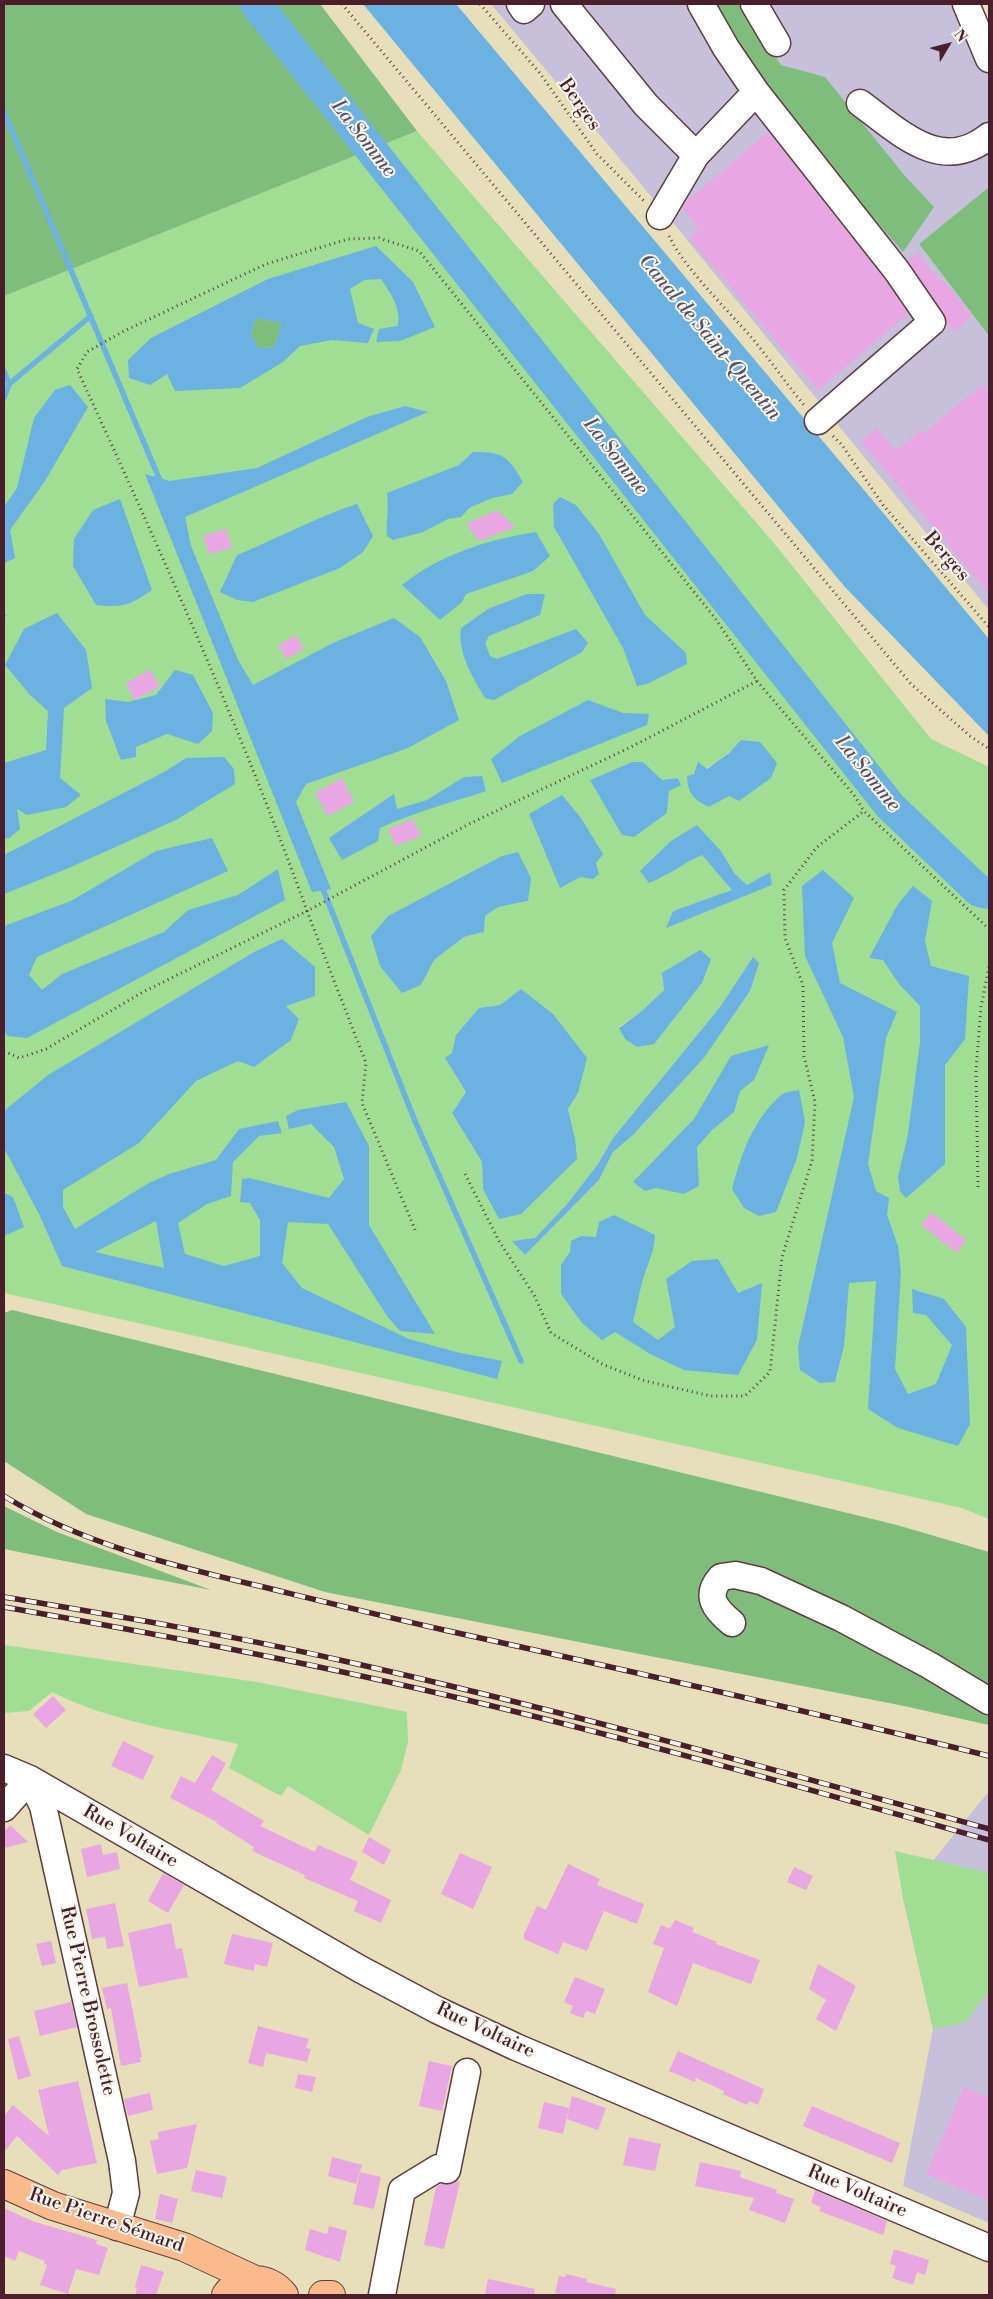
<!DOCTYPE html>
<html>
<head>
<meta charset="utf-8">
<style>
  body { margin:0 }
  #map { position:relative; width:993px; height:2299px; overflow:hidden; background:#e7dfb9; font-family:"Libre Bodoni",serif }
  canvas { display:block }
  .frame { position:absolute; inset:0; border:5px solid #4a1f2b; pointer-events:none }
  .north { position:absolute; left:923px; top:20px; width:50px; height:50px; -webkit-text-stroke:4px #fbf7ec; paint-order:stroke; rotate:53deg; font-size:14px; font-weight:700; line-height:20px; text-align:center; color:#4a1f2b }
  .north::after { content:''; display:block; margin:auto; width:18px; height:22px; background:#4a1f2b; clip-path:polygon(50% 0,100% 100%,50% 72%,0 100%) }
</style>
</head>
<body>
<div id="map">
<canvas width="993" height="2299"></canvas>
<div class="frame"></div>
<div class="north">N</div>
</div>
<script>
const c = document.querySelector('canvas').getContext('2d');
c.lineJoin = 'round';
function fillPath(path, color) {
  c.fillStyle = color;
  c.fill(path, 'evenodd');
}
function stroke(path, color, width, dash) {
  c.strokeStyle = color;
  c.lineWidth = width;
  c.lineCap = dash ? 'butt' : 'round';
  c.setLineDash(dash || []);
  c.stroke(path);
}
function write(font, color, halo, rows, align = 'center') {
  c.font = font + ' "Libre Bodoni",serif';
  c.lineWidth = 4;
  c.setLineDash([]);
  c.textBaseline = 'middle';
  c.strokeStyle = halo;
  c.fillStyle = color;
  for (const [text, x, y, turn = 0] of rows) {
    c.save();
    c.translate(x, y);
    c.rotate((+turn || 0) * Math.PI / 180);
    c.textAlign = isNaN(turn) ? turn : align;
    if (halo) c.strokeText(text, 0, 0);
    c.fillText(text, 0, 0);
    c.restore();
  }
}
fillPath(new Path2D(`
  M491 4H982L989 24V187L919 244 989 336V610L670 219Z
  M989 1791V2223L903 2186 933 2029 903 1898Z`), '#c6c0da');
fillPath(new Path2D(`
  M417 131 773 542 931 739 989 767V1519L962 1508 4 1293V296ZM741 740 729 795 709 807 694 774C713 766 728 755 741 740ZM632 762H643L662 781 677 778 669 790 667 813 590 780ZM697 825 721 851 735 874 747 886 769 872 772 885 667 927 673 911 733 890 702 855 681 865 660 879ZM443 888 528 901 498 907 485 916 484 932 464 937 434 960 371 936 388 916ZM753 957 750 991 704 1058 632 1136 613 1152 599 1180 525 1255 513 1241 535 1238 567 1204 598 1164 613 1138 720 1007ZM662 973 702 983 654 1043 637 1047 619 1027 643 1010 664 990ZM521 989 578 1093 568 1109 575 1138 483 1189 482 1162 452 1113 466 1092 446 1058 452 1053 479 1008 500 1005Z
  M4 1645 257 1682 407 1712 408 1742 401 1770 369 1835 288 1786 281 1796 229 1768 238 1744C176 1730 109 1721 52 1692L29 1711 4 1713Z
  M895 1851 989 1873V1991L965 2023 933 2029 903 1898Z`), '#9fde93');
fillPath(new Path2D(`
  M4 4H320L417 131 4 296Z
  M712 4H739L781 65 825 77 905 176 934 207 903 252 840 179 714 13Z
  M989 187V336L919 244Z
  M256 318 282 323 274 347 258 348 251 333Z
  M12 1310 897 1525 989 1552V1725L904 1706 325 1592 86 1514 4 1461V1313Z
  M4 1506 57 1532 211 1590 4 1549Z`), '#7fbd7d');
fillPath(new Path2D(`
  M363 4H456L989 639V736L844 586Z
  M376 246 413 282 435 327 400 341 376 342 379 329 398 326C401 307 391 294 381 279L364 280 350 289 358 323 374 329 368 343 332 340 300 346 283 362 240 388 175 391 167 374 150 385 129 378 128 360 151 338 268 279ZM256 318 282 323 274 347 258 348 251 333Z
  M70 385 88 407 45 481 10 530 15 558 4 563V507L17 488 34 418 55 390Z
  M405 406 428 412 185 517 191 546 238 660 253 685 335 642 394 618 420 637 446 681 459 720 408 748 306 784 296 802 331 889 312 892 145 474 170 481 257 468 367 417Z
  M473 452C503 452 508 456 523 482L512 494 492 498 469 508 461 517 448 519 423 532 393 540 387 536C386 521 389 508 387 493L459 465Z
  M560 497 576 505 599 534 645 615 686 653 687 664 647 684 637 686 623 648 554 527 553 504Z
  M120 499 152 590C130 605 123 608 96 605L73 566 74 539 93 510Z
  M357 504 373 536 363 552 340 568 253 602 237 600 220 592 237 555C277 539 316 517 357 504Z
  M536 532 550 556 533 571 466 594 462 602 440 620 402 585C441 554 487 540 536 532Z
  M527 594H545L540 615 489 636 485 643 490 656 497 659 576 629 588 643 582 652 494 700 485 698C473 678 457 652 461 628L488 609Z
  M57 613 86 650 92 688 64 708 60 778 81 795 66 807 27 815 17 809 20 829 8 839 4 838V763L46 750 48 711 30 695 5 665 24 629Z
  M175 670 193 675 213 713 212 731 198 744 167 734 136 747V757L121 760 106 721 105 699 128 702 156 695Z
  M588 700 623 713 649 714 647 725 502 783 491 759 520 736Z
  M741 740 760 742 777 763 771 778 739 801 729 796 709 807C693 799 688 794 687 776L694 774 698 762 707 769 729 753Z
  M224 757 234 769 235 784 176 820 64 870 4 894V855L164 772 186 758Z
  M632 762H643L662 780 678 778 681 785 669 791 667 813 634 837 622 835 590 780Z
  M482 776 486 791C451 803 414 812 380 828L378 841 342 860 329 838 394 794 397 809 427 800 464 777Z
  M562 795 581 818 603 854 596 863 599 874 593 879 580 877 560 888 529 814Z
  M697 825 721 851 735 874 747 885 770 872 772 885 666 928 673 911 732 890 702 855C683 863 668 876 649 883L640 871 671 841Z
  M212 838 228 871 37 957 29 975 42 990 62 974 164 932 188 910 238 895 278 869 285 900 27 1038 7 1036 4 1029V926L71 901 156 851Z
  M518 852 531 878 528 901 498 907 485 916 484 932 464 937 434 960 421 985 402 993 380 966 371 936 388 916 502 856Z
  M823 870 854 898 832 943 840 983 897 1012 886 1038 868 1164 876 1191 889 1198 887 1215 898 1246 901 1272 895 1369 908 1394 936 1384 952 1345 926 1315 913 1313 912 1289 944 1299 966 1327 970 1424 958 1446 898 1428 868 1409 876 1281 849 1283 844 1346 835 1382 820 1383 800 1370 798 1347 854 1097 843 1037 805 956 802 886Z
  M913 886 932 901 925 941 931 966 969 976 965 1039 945 1065V1164L906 1198 900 1191 898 1177 908 1134 920 1042V1006L899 984 883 960 869 958 898 904Z
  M282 939 315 967V996L286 1006 299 1019 291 1040 254 1067 238 1061 196 1081 139 1143 63 1190V1207L75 1229 147 1184 169 1174 216 1160 239 1129 278 1121 282 1133 259 1136 233 1162 231 1196 207 1204 178 1223 185 1254 224 1266 260 1256V1220L250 1203 240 1202 242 1179 250 1178 329 1198 344 1179 334 1147 311 1124 289 1129 286 1116 298 1110 346 1102 369 1146V1225L435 1334 400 1331 387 1316 328 1224 288 1222 282 1263 302 1288 409 1339 456 1352 502 1361 497 1379 62 1266 40 1216 4 1148V1111L48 1075 256 951ZM156 1221 164 1268 95 1252Z
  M700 950 711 959 702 983 654 1044 637 1047 625 1039 619 1028 643 1010 664 990 662 973Z
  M753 957 759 963 750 991 704 1058 632 1136 613 1152 599 1180 525 1255 512 1241 535 1238 567 1204 598 1164 613 1138 720 1007Z
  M521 989 553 1014 587 1058 578 1093 568 1109 575 1138 577 1159 521 1214 499 1219 483 1189 482 1162 452 1113 466 1092 445 1058 452 1053 456 1035 479 1008 500 1005Z
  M769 1045 754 1080 740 1091 734 1112 712 1130 697 1147 699 1186 684 1194 656 1188 645 1191 633 1182 694 1119 731 1056Z
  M799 1090 805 1122 797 1158 776 1212 759 1216 744 1208 732 1189C741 1155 753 1120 780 1096 785 1092 793 1091 799 1090Z
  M4 1193 13 1197 24 1227 4 1236Z
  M614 1215 655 1235 653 1250 642 1282 633 1322 658 1340 675 1327 666 1279 692 1261 718 1259 738 1293 762 1283 757 1340 738 1375 684 1370 650 1354 615 1332 602 1340 582 1323 561 1294V1265L570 1252 571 1241 581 1236 596 1237 599 1222Z`), '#6bb1e1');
stroke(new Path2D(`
  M4 112 161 483
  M4 371 9 384
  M4 398 9 384 91 316
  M321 884 415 1121 521 1361`), '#6bb1e1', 5.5);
stroke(new Path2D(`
  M256 4 890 806 979 891 989 893`), '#6bb1e1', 32);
fillPath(new Path2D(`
  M768 132 885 280 908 314 818 390 689 238 699 229 682 208 685 203Z
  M917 253 941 282 943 280 972 315 954 332 947 323 944 314 908 261Z
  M982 385 989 394V593L861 442 876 428 896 451 922 430 924 433Z
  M497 510 515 527 479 541 466 524Z
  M226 529 232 548 209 554 203 536Z
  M296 635 304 649 286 659 278 645Z
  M150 669 160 687 134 700 126 683Z
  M342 778 354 802 328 816 315 793Z
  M413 819 421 836 396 846 388 829Z
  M931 1212 966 1240 957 1253 921 1225Z
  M53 1696 66 1710 46 1728 33 1714Z
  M123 1741 154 1756 143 1780 111 1766Z
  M212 1755 226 1763 211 1790 264 1821 260 1826 315 1852 318 1845 358 1862 350 1880 391 1900 381 1923 354 1911 358 1901 304 1878 305 1875 252 1851 254 1847 216 1823 217 1822 170 1798 181 1776 195 1783Z
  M10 1825 28 1842 4 1848V1832Z
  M369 1837 391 1850 384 1865 362 1852Z
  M101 1844 103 1855 117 1852 120 1869 87 1877 81 1849Z
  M460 1853 492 1867 473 1909 441 1894Z
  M568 1864 600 1879 597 1885 644 1904 637 1924 604 1911 587 1951 563 1942 558 1954 524 1939V1934L537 1906 546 1910Z
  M794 1867 813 1876 806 1890 787 1882Z
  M163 1873 184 1885 168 1913 148 1901Z
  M115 1903 124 1946 107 1949 105 1937 92 1939 86 1909Z
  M675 1920 694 1928 692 1932 717 1942 716 1944 760 1960 751 1984 693 1963 677 2006 648 1992 664 1948 653 1944 661 1925 670 1929Z
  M171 1923 176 1949 182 1948 188 1977 139 1987 128 1933Z
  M232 1934 273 1943 267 1967 255 1964 254 1971 224 1964Z
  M51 1941 56 1963 42 1966 36 1944Z
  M818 1964 856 1986 836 2031 816 2019 826 2000 809 1989Z
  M575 1977 605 1989 595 2014 586 2011 583 2018 570 2013 573 2006 564 2002Z
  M127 1983 142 2057H140L141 2062 121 2066 111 2008 107 2009 102 1988Z
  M71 2002 77 2027 40 2036 34 2011Z
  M258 2026 309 2039 306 2048 311 2049 307 2062 266 2053 263 2067 248 2063Z
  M19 2036 31 2076 18 2080 8 2039Z
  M678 2051 764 2089 758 2105 749 2101 747 2105 723 2094 724 2091 696 2078 695 2082 669 2071Z
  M429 2061 452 2066 442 2111 419 2106Z
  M298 2074 316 2077 312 2092 295 2088Z
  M78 2081 97 2163 62 2170 58 2175 17 2136 4 2152V2116L13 2105 49 2136 38 2090Z
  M964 2087 989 2098V2201L926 2174Z
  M150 2093 153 2110 128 2116 124 2099Z
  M572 2096 606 2108 598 2130 567 2119Z
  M544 2102 569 2108 563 2134 538 2128Z
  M812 2106 900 2143 892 2163 803 2126Z
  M197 2124 187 2168 157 2174 150 2141 159 2139 158 2132Z
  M629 2137 661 2144 655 2171 623 2165Z
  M332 2157 362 2165 356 2184 328 2176Z
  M700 2162 741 2171 740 2177 777 2190 776 2193 794 2199 785 2223 749 2210 754 2198 695 2186Z
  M196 2170 227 2177 222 2198 191 2191Z
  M360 2172 381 2177 374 2209 353 2204Z
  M456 2181 460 2182 444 2249 424 2245 436 2187 441 2184H451Z
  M815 2190 887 2221 883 2235 819 2211 821 2207 811 2203Z
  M160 2194 178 2199 172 2223 155 2219Z
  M4 2208 32 2221 97 2240 96 2244 108 2248 99 2275 76 2269 68 2294 40 2285 47 2265 44 2264 45 2261 19 2251 15 2261 4 2256Z
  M329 2226 347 2231 340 2262 305 2250 310 2229 327 2234Z
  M894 2249 929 2260 925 2275 917 2272 913 2285 892 2278 896 2266 890 2264Z
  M141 2265 164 2272 156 2295H135L137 2288 135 2287Z
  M566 2274 587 2279 586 2282 616 2289 615 2295H564L555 2293 559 2276 566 2277Z
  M488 2279 535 2289 534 2295H485Z`), '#e8a6e2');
const minor = new Path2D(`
  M520 4 524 10 531 4
  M564 4 646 105 696 155
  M754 4 777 43
  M966 4 989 59
  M756 92 897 271 932 322 818 421
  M860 103C900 132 941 175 989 136
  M660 216 696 155 756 92 726 48 701 4
  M732 1623C715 1609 704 1596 721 1577L735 1575 761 1581 841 1618 929 1665 989 1701
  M4 1768 30 1779 360 1969 437 2010 516 2047 989 2248
  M4 1808 30 1779 43 1806 122 2161 126 2193 117 2227
  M382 2295 402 2190 438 2168 447 2170 467 2072`);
const major = new Path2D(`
  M4 2184 53 2206 184 2247 253 2279
  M226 2295C240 2274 270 2276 284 2295
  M323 2295H331`);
stroke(minor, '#623c40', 29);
stroke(major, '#623c40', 30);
stroke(new Path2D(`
  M342 4 911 684 970 736 989 749
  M480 4 539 72 597 154 644 201
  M669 236C685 269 726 308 751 337 770 359 786 384 805 406
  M833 436 842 445 883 505 989 627
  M4 616 5 613
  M757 681 854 795 864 811 989 929
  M4 1051 19 1058 46 1049 143 992 307 911C240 726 159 548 77 369L87 352 122 332 266 264 348 239 379 238 419 251 715 618 757 681 635 745 471 823 307 911 366 1063 362 1103 416 1232
  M465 1174 499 1241 534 1295 551 1333 604 1365 645 1381 711 1396H745L770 1372 782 1257 812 1161 815 1102 804 1056 803 985 785 938 784 890 817 847 864 811
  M978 1187 976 1070 981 1007 989 967`), '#623c40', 3, [1, 4]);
stroke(minor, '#fff', 26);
stroke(major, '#fabb8c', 28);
const rail = new Path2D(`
  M4 1496C82 1544 171 1565 259 1586 321 1601 382 1616 444 1630 626 1670 808 1711 989 1756
  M4 1597C117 1616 231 1635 344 1661 561 1710 775 1770 989 1829
  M4 1607C158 1634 311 1663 463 1699 640 1741 814 1791 989 1840`);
stroke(rail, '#4a1f2b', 5.5);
stroke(rail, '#fbf7ec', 4, [11]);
write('19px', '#4a1f2b', '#fbf7ec', [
  ["Berges",579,105,55],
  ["Berges",946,557,49],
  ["Rue Voltaire",130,1837,30],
  ["Rue Pierre Brossolette",87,2001,77],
  ["Rue Voltaire",485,2031,25],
  ["Rue Voltaire",857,2192,23],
  ["Rue Pierre Sémard",106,2221,19]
]);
write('italic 20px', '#56526b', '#fbf7ec', [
  ["La Somme",363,139,52],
  ["Canal de Saint-Quentin",709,338,50],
  ["La Somme",615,457,52],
  ["La Somme",867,774,51]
]);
</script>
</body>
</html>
